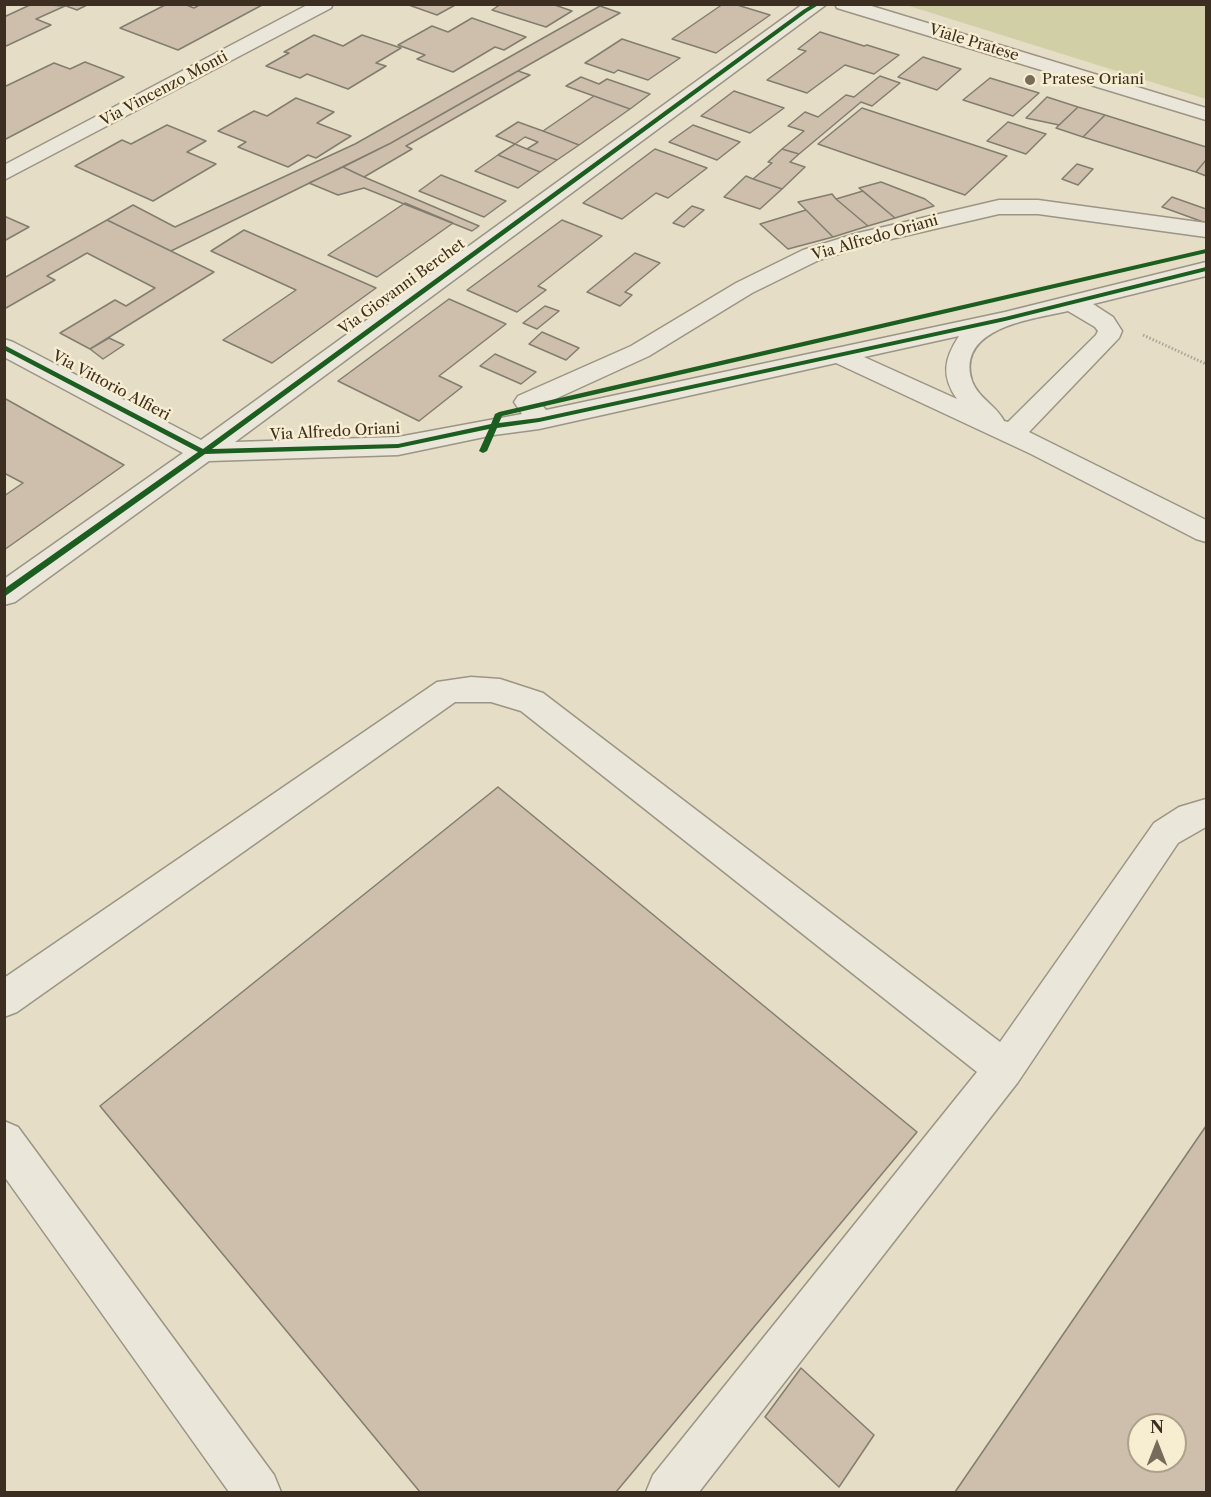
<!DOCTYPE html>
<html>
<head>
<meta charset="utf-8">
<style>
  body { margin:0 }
  #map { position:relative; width:1211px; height:1497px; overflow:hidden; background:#e5ddc5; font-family:"Libre Caslon Text",serif }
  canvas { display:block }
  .frame { position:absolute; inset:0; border:6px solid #3c2f21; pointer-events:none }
  .north { position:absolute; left:1127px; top:1413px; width:60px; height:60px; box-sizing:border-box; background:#f7edd1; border:2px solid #aca18b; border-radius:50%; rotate:0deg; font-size:16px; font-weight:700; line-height:24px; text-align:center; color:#3c2f21 }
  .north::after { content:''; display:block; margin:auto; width:21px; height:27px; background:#776c5a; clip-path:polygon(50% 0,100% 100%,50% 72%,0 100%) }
</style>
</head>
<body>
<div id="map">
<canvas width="1211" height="1497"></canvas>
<div class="frame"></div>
<div class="north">N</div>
</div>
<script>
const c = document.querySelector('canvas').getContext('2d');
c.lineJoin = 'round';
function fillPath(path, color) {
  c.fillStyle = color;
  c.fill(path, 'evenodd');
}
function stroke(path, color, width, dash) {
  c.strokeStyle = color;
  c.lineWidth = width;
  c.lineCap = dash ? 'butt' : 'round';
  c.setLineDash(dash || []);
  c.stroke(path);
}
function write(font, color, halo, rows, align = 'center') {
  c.font = font + ' "Libre Caslon Text",serif';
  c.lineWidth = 5;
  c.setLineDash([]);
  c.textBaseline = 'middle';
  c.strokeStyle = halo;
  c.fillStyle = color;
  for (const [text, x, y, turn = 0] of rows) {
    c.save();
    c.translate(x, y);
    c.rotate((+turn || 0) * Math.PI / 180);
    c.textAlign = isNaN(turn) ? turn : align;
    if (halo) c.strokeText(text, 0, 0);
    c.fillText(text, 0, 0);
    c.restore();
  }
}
fillPath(new Path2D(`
  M906 5H1206V99Z`), '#d0cfa6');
const building = new Path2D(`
  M32 4 65 6 36 19 51 25 4 47V17Z
  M61 4H89L77 10Z
  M167 4H184L194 8 201 4H264L178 50 120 28Z
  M406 4H457L437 15Z
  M501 4H552L572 11 546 27 492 10Z
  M723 4H734L770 15 716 53 672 39Z
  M600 6 620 13 391 143 171 251 107 220 133 205 175 227 355 144Z
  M472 18 526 37 504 50 495 47 453 72 417 59 425 55 398 45 432 26 448 32Z
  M820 32 864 46 867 45 899 55 874 74 845 65 807 93 767 80 806 51 798 49Z
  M314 35 343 46 362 35 401 48 376 63 386 66 348 89 307 74 300 78 266 66 289 53 284 52Z
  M622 39 680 58 648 80 618 70 614 73 585 63Z
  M923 57 961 69 937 90 898 77Z
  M85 62 124 77 4 140V87L54 63 70 69Z
  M518 71 530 75 406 146 412 149 364 177 343 167 391 143Z
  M880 76 900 83 872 106 861 102 799 154 782 149 804 131 788 126 805 112 818 117 846 95 854 97Z
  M581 77 599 84 607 79 650 94 630 109 566 86Z
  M990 78 1039 93 1013 116 963 100Z
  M734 91 784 108 750 133 701 116Z
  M594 96 630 109 579 145 543 131Z
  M1047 97 1078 107 1059 125 1026 118Z
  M296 98 334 112 317 123 351 136 316 158 308 155 288 167 238 147 246 142 218 131 254 111 267 116Z
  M1078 107 1105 115 1083 137 1056 128Z
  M862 108 1007 156 965 195 818 144Z
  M1105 115 1206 147V160L1196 172 1083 137Z
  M518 122 543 131 579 145 557 160 527 149 538 142 525 137 515 144 496 136Z
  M1008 122 1046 134 1026 154 987 141Z
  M167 125 206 141 187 152 216 164 153 201 75 166 122 140 131 144Z
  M693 125 740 142 717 160 669 142Z
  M515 144 527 149 557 160 540 172 498 155Z
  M655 149 707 168 668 198 656 193 622 219 583 203Z
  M782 149 799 154 790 162 805 167 782 189 753 179 772 163 768 162Z
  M498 155 540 172 518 188 475 171Z
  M1206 160V176L1196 172Z
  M1077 164 1093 169 1078 185 1062 179Z
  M343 167 364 177 479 226 472 231 364 188 338 195 309 183Z
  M441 175 506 201 484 217 419 191Z
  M746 176 753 179 782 189 760 209 724 197Z
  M881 182 925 199 934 206 895 218 859 188Z
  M863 191 895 218 868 226 836 199Z
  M832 194 836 199 868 226 833 237 798 202Z
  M1172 197 1206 209V223L1162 207Z
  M405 203 453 223 377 277 328 255Z
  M692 206 704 210 684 227 673 223Z
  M806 210 833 237 788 249 760 224Z
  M4 216 29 227 4 241Z
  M107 220 214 272 90 349 60 333 115 300 126 306 155 288 87 253 47 276 55 280 6 308 4 307V278Z
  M562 220 602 236 538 286 546 290 517 312 467 290Z
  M244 230 376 288 272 363 223 340 296 290 211 251Z
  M635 253 660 263 625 292 632 295 620 306 587 292Z
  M449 299 506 324 439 376 462 387 419 421 338 381Z
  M545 306 559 311 537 329 523 323Z
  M542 332 579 348 566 360 529 344Z
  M109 338 124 345 103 359 90 349Z
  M495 354 536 372 521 384 480 366Z
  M4 398 124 465 4 550V496L23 483 4 473Z
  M498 787 917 1132 616 1492H420L100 1106Z
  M1206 1126V1492H955ZM1139 1425H1175V1461H1139Z
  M801 1368 874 1435 839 1487 765 1417Z`);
fillPath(building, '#cebfac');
stroke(building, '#837d70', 1.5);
const minor = new Path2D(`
  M309 4H333L331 8 4 180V165Z
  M803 4H827L235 442 398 437 522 414 514 402 518 396 631 346 736 283 803 250 858 233 999 200H1038L1206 223V237L1038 214H999L874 243 819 260 752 293 649 356 542 405 546 410 1005 312 1206 262V276L1093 304 1113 317 1122 331 1119 338 1029 432 1206 520V542L1196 539 1031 454 836 363 539 429 494 435 398 455 209 461 15 602 4 605V579L183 453 4 357V339L13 342 201 440ZM1068 311 1095 327 1098 331 1096 335 1008 422 1004 421C997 406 978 398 972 381 955 327 1034 319 1068 311ZM959 336C944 359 941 376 957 399L864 357Z
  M835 4H865L1206 108V120L837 8Z
  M471 677 500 679 543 693 1000 1042 1154 823 1179 807 1206 799V827L1178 843 1018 1082 699 1492H646L653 1475 977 1072 521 711 491 702H455L17 1012 4 1017V978L437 682Z
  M4 1121 18 1127 274 1475 281 1492H229L4 1176Z`);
stroke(minor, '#9b9586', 3);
stroke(new Path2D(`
  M1143 335 1206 364`), '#aba79d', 3, [1.5, 2]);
fillPath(minor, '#eae6d9');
fillPath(new Path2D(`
  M813 4H820L807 12 212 449 398 444 491 424 495 414 499 412 1206 249V253L502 416 499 423 539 418 1005 317 1206 267V271L1005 321 539 422 497 428 487 451 483 453 479 451 489 429 398 448 205 454 4 597V589L198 452 4 350V345L203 449 803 10Z`), '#1b5e20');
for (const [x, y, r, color] of [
  [1030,80,6,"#776c5a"]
]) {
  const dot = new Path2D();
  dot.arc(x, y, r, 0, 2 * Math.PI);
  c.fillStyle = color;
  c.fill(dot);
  stroke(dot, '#f7edd1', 2);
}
write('15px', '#3c2f21', '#f7edd1', [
  ["Viale Pratese",974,43,17],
  ["Via Vincenzo Monti",164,89,-28],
  ["Via Alfredo Oriani",875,238,-16],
  ["Via Giovanni Berchet",402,287,-36],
  ["Via Vittorio Alfieri",111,386,28],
  ["Via Alfredo Oriani",335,432,-3]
]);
write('15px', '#3c2f21', '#f7edd1', [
  ["Pratese Oriani",1042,80]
], 'left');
</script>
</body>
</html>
